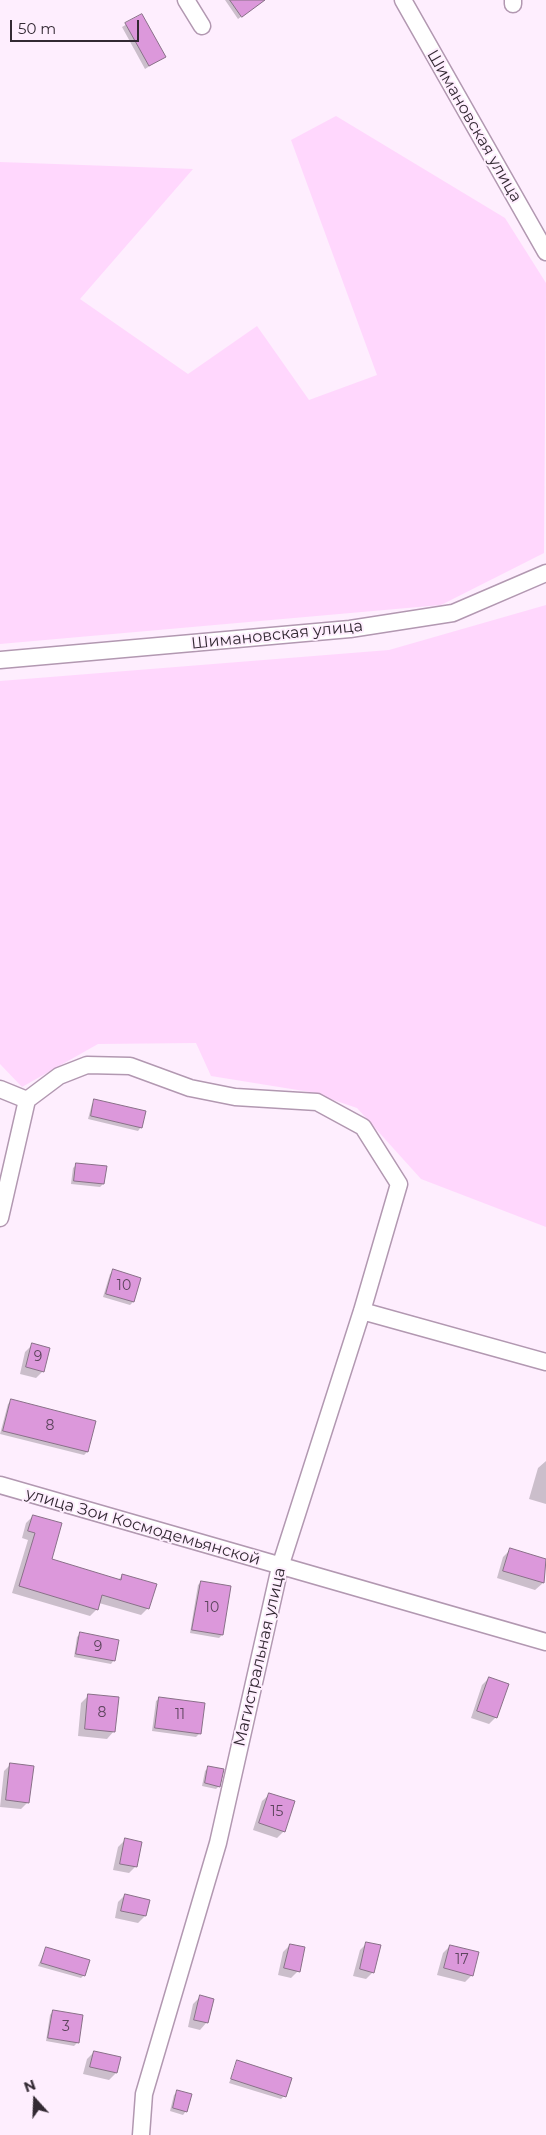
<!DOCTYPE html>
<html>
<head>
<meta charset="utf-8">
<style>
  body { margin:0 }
  #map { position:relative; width:546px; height:2135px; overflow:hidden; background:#feeefe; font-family:Montserrat,sans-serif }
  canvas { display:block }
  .north { position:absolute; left:10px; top:2075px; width:50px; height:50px; -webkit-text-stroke:4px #feeefe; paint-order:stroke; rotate:340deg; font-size:14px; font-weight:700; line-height:20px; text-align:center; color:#332933 }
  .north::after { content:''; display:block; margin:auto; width:18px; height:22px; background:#332933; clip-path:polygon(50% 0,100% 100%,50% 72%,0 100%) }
  .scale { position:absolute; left:10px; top:20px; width:129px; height:22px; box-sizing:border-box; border:2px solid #332933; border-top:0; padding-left:6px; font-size:15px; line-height:18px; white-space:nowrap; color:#332933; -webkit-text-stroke:4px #feeefe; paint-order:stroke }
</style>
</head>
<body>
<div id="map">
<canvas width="546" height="2135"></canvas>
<div class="north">N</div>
<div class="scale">50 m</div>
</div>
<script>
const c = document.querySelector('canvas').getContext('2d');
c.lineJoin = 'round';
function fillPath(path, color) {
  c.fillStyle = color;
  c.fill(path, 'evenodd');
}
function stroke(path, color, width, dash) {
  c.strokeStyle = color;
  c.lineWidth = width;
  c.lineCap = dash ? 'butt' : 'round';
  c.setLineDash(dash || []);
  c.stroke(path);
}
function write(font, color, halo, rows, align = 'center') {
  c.font = font + ' Montserrat,sans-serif';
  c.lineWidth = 4;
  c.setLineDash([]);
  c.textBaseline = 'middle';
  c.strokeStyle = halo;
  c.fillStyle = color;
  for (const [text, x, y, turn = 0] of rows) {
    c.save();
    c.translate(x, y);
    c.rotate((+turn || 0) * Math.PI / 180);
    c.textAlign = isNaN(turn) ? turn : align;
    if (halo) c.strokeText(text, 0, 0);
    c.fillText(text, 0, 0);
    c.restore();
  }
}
fillPath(new Path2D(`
  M336 116 505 218 546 283 544 553 441 605 0 644V162L193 169 80 299 188 374 257 326 309 400 377 375 291 140Z
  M546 605V1227L421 1179 357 1108 310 1092 211 1076 196 1043 98 1044 22 1087 0 1064V681L389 650Z`), '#ffd7fd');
fillPath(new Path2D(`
  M225 0H257L256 6 238 19Z
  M141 16 164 57 145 69 122 27Z
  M95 1101 141 1127 138 1131 88 1119 92 1104Z
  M76 1165 105 1168 103 1184 100 1187 71 1184 73 1168Z
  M114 1271 140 1279 133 1302 130 1305 103 1297 110 1274Z
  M32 1345 43 1371 36 1378 20 1374 25 1352Z
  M11 1401 95 1422 87 1452 84 1455 0 1434 8 1404Z
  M546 1461V1504L529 1499 538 1468Z
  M33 1516 50 1560 117 1581 123 1575 148 1608 141 1615 99 1603 97 1609 90 1616 12 1593 28 1540 22 1538 26 1523Z
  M510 1550 546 1561 543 1583 535 1590 497 1578 503 1557Z
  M201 1582 222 1635 219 1638 190 1633 198 1585Z
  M80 1634 114 1660 111 1664 74 1657 77 1637Z
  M489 1678 496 1717 489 1724 471 1718 482 1685Z
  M88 1696 114 1731 107 1739 78 1736 81 1703Z
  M160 1698 200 1733 196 1737 152 1731 156 1701Z
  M11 1764 28 1802 21 1809 0 1807 4 1771Z
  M209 1767 219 1786 216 1789 202 1786 205 1771Z
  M270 1794 284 1831 277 1838 253 1830 262 1801Z
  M125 1840 136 1866 129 1873 113 1870 118 1847Z
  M125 1895 145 1916 138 1923 115 1918 118 1902Z
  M367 1943 373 1972 366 1979 353 1976 360 1950Z
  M290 1945 298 1971 291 1978 278 1975 283 1952Z
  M450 1946 472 1975 465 1982 437 1975 443 1953Z
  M46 1948 84 1975 81 1978 38 1966Z
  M200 1997 207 2022 200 2030 188 2027 193 2004Z
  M53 2011 78 2042 74 2046 46 2041 50 2015Z
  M94 2052 119 2058 116 2073 109 2080 83 2074 87 2059Z
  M238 2062 284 2096 281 2099 229 2083Z
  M177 2092 186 2111 183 2115 170 2111 174 2095Z`), '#0003');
const building = new Path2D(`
  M230 0H265L242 17Z
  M142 14 166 57 149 66 125 23Z
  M94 1099 146 1111 142 1128 91 1116Z
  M76 1163 107 1166 104 1184 74 1181Z
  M113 1269 141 1278 134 1302 106 1294Z
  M32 1343 50 1348 44 1372 26 1367Z
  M11 1399 96 1421 88 1452 3 1431Z
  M33 1515 62 1523 52 1559 121 1580 122 1574 157 1584 149 1609 102 1595 98 1610 19 1586 35 1533 28 1531Z
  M510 1548 546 1559 544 1583 503 1571Z
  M201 1581 231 1586 223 1635 192 1630Z
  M80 1632 119 1640 115 1661 76 1654Z
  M489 1677 509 1684 497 1718 477 1711Z
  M88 1694 119 1697 115 1732 85 1729Z
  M159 1697 205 1703 201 1734 155 1728Z
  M10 1763 34 1766 29 1803 6 1800Z
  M208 1766 224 1769 220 1787 205 1783Z
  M269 1793 295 1801 285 1832 259 1823Z
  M125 1838 142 1842 137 1867 120 1864Z
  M125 1894 150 1900 146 1916 121 1911Z
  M366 1942 381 1945 374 1973 360 1969Z
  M290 1944 305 1947 300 1972 284 1968Z
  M450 1945 479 1952 473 1976 444 1968Z
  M46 1947 90 1960 85 1976 41 1963Z
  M200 1995 214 1999 208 2023 194 2020Z
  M53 2010 83 2015 79 2043 48 2038Z
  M94 2051 121 2057 117 2073 90 2067Z
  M237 2060 292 2078 286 2097 231 2079Z
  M177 2090 192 2094 187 2112 173 2108Z`);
fillPath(building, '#dc98db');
stroke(building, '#897088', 1);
const minor = new Path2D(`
  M186 0 202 26
  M403 0 546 252
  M513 0V4
  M0 660 350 629 453 613 546 573
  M0 1089 27 1100 59 1076 87 1065 130 1066 190 1088 235 1097 317 1102 363 1127 399 1184 362 1311 280 1567 218 1843 144 2094 141 2135
  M0 1218 27 1100
  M362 1311 546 1362
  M0 1485 546 1642`);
stroke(minor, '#b298b1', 19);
stroke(minor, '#fff', 16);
write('14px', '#5d455d', null, [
  ["10",124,1286],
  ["9",38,1357],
  ["8",50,1426],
  ["10",212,1608],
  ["9",98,1647],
  ["8",102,1713],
  ["11",180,1715],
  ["15",277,1812],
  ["17",462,1960],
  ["3",66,2027]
]);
write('16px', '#332933', '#feeefe', [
  ["Шимановская улица",474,126,60],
  ["Шимановская улица",277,635,-6],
  ["улица Зои Космодемьянской",143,1527,16],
  ["Магистральная улица",260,1657,-77]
]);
</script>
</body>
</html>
